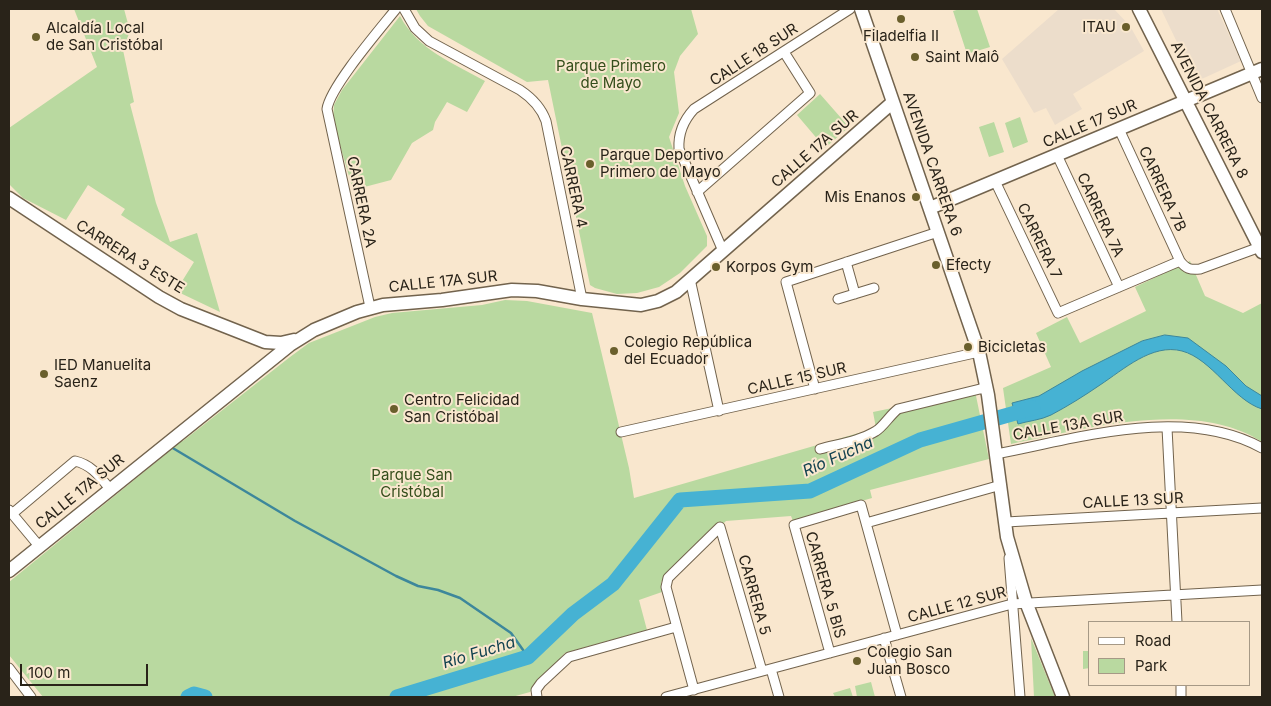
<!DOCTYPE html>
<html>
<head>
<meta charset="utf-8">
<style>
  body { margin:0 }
  #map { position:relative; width:1271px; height:706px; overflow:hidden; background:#f9e7ce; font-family:Inter,sans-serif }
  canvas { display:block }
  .frame { position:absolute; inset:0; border:10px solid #292319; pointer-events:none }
  .legend { position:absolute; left:1088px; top:621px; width:162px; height:65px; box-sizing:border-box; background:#f9e7ce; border:1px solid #a69986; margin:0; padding:6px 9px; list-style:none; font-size:15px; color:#292319 }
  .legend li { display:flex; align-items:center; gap:10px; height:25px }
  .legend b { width:25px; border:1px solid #a69986 }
  .scale { position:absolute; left:20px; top:664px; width:128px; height:22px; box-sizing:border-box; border:2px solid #292319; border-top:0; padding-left:6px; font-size:15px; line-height:18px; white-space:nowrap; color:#292319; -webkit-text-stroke:4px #f9e7ce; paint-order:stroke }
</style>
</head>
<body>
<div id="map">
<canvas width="1271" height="706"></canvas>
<div class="frame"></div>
<ul class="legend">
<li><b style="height:6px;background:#fff"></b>Road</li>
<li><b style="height:14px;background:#b9d9a0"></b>Park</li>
</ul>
<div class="scale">100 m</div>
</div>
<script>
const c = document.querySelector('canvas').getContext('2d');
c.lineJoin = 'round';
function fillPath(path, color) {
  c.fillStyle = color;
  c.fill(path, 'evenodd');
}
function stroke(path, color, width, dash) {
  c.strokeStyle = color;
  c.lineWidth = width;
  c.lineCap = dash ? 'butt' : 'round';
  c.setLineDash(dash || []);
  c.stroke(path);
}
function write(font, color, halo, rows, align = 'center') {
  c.font = font + ' Inter,sans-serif';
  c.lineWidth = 4;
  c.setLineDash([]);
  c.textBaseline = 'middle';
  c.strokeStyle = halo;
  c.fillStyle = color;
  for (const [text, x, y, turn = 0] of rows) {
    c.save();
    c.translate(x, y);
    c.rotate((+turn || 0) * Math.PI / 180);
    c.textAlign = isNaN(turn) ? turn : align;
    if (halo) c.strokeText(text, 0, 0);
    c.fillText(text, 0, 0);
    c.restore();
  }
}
fillPath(new Path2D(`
  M1059 9H1114L1130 26 1144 51 1073 94 1082 109 1055 125 1046 108 1034 113 1002 59Z
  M1161 9H1219L1218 11 1241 61 1193 83 1184 63 1186 61Z`), '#ecddcb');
fillPath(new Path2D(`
  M74 9H124L130 31 123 50 134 102 130 104 156 203 170 242 197 233 220 312 176 291 194 262 121 215 125 209 88 185 66 220 23 198 9 184V128L97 67Z
  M416 9H691L698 34 680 56 674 72 679 113 669 137 685 186 707 236V246L680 273 659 287 637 293 617 294 595 288 590 285 548 80 527 82 428 26 420 16Z
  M960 9H977L990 47 967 54 953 11Z
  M400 16C418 50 453 63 485 81L467 112 447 102 435 122 433 130 412 143 391 180 353 190 333 121 334 105 342 90Z
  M820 94 849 127 825 148 797 115Z
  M1020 117 1028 142 1013 148 1005 123Z
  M994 122 1004 152 989 157 979 127Z
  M1190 261 1205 296 1243 313 1262 303V442C1193 398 1086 429 1011 444L1003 388 1051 367 1036 333 1067 317 1080 343 1146 311 1135 287Z
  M505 300 527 301 592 313 629 468 634 498 876 428 873 412 975 391 989 459 870 490 872 498 793 521 791 516 726 521 661 582 662 592 639 600 647 630 565 653 530 692 512 697H43L9 655V582L166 454 164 450 172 443 183 441 290 357 309 343 375 317 392 313 482 305Z
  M1031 638 1055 697H1034Z
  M1083 651H1090V668L1083 669Z
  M871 682 875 697H857L855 686Z
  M850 688 853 697H835L833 693Z`), '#b9d9a0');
const water = new Path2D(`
  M1165 335 1188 338 1226 366 1246 386 1262 396V409C1233 400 1212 359 1182 351 1152 343 1123 370 1100 385 1084 396 1068 406 1051 415 1041 420 1028 421 1018 424L1012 403 1039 396 1082 371 1142 341Z`);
fillPath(water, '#46b2d3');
stroke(water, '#3d879b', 1);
stroke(new Path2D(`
  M171 447 295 521 396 576 418 586 438 590 460 598 511 633 528 657`), '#3d879b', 2.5);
stroke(new Path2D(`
  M188 697 194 694 205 697
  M397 697 528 657 573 614 613 584 680 500 810 491 920 440 1033 408`), '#46b2d3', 15);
const street = new Path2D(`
  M404 9 415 28 429 41 520 90C532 98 541 107 546 121L582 299
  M1225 9 1262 98
  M1119 129 1180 261C1186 269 1190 270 1200 269L1260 247
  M1057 155 1119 287
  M995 181 1058 313 1180 261
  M697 192 810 93 784 52
  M723 251 679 149C678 133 683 121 694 109L850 9
  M846 262 855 294
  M690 279 719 411
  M838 299 874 288
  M370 307 327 109C330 87 380 29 396 9
  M815 389 786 282 938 232
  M1167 428 1177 622
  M621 432 979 352
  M820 449C838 444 860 441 876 431 883 427 890 415 898 409L980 389 986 388
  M996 454C1079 438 1184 405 1262 448
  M9 510 39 546
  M12 514 75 461C92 465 100 477 110 489
  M1006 522 1262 508
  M866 523 1001 485
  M1009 558 1020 697
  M884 638 901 697
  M830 653 794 525 861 505 897 635
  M9 668 31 697
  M771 669 779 697
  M1181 685V697
  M694 690 666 587 668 578 672 574 720 527 762 671
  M537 697 536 690 541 683 569 657 676 627
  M666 697 1012 604 1262 590`);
const secondary = new Path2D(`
  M861 9 979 352 988 395 1007 537 1026 602 1063 697
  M1139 9 1262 252
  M9 198 159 297 181 309 265 342 281 343 294 340
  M930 208 1262 69
  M9 571 290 345 314 330 357 312 383 305 442 300 512 290 537 291 582 299 641 305 658 301 676 292 893 102`);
stroke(street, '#72634d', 11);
stroke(secondary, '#72634d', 15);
stroke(street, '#fff', 9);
stroke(secondary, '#fff', 12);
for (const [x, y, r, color] of [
  [901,19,5,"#6a5f2c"],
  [1126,27,5,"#6a5f2c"],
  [36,37,5,"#6a5f2c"],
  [915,57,5,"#6a5f2c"],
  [590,164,5,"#6a5f2c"],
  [916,197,5,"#6a5f2c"],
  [936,265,5,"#6a5f2c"],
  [716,267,5,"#6a5f2c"],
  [968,347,5,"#6a5f2c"],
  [614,351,5,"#6a5f2c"],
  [44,374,5,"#6a5f2c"],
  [394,409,5,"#6a5f2c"],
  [857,661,5,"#6a5f2c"]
]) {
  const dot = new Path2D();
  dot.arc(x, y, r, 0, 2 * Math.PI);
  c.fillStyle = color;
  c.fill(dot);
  stroke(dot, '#f9e7ce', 2);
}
write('15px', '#292319', '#f9e7ce', [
  ["ITAU",1116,27,"right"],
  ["Alcaldía Local",46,28],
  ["de San Cristóbal",46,45],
  ["Filadelfia II",901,36,"center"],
  ["Saint Malô",925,57],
  ["Parque Deportivo",600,155],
  ["Primero de Mayo",600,172],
  ["Mis Enanos",906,197,"right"],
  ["Efecty",946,265],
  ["Korpos Gym",726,267],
  ["Colegio República",624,342],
  ["del Ecuador",624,359],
  ["Bicicletas",978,347],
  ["IED Manuelita",54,365],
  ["Saenz",54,382],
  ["Centro Felicidad",404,400],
  ["San Cristóbal",404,417],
  ["Colegio San",867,652],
  ["Juan Bosco",867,669]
], 'left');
write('15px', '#292319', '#f9e7ce', [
  ["CALLE 18 SUR",754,55,-33],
  ["AVENIDA CARRERA 8",1209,110,63],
  ["CALLE 17 SUR",1090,124,-23],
  ["CALLE 17A SUR",815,149,-41],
  ["AVENIDA CARRERA 6",932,164,71],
  ["CARRERA 4",573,187,78],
  ["CARRERA 7B",1162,189,65],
  ["CARRERA 2A",361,202,78],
  ["CARRERA 7A",1100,215,65],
  ["CARRERA 7",1039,241,64],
  ["CARRERA 3 ESTE",130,257,32],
  ["CALLE 17A SUR",443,282,-6],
  ["CALLE 15 SUR",797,379,-13],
  ["CALLE 13A SUR",1068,426,-10],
  ["CALLE 17A SUR",80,492,-39],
  ["CALLE 13 SUR",1133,501,-3],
  ["CARRERA 5 BIS",825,585,74],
  ["CARRERA 5",754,595,74],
  ["CALLE 12 SUR",957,605,-15]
]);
write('15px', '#344e1b', '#f9e7ce', [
  ["Parque Primero",611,66],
  ["de Mayo",611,83],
  ["Parque San",412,475],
  ["Cristóbal",412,492]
]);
write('italic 16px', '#134250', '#f9e7ce', [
  ["Río Fucha",838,457,-24],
  ["Río Fucha",479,653,-17]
]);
</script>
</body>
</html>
